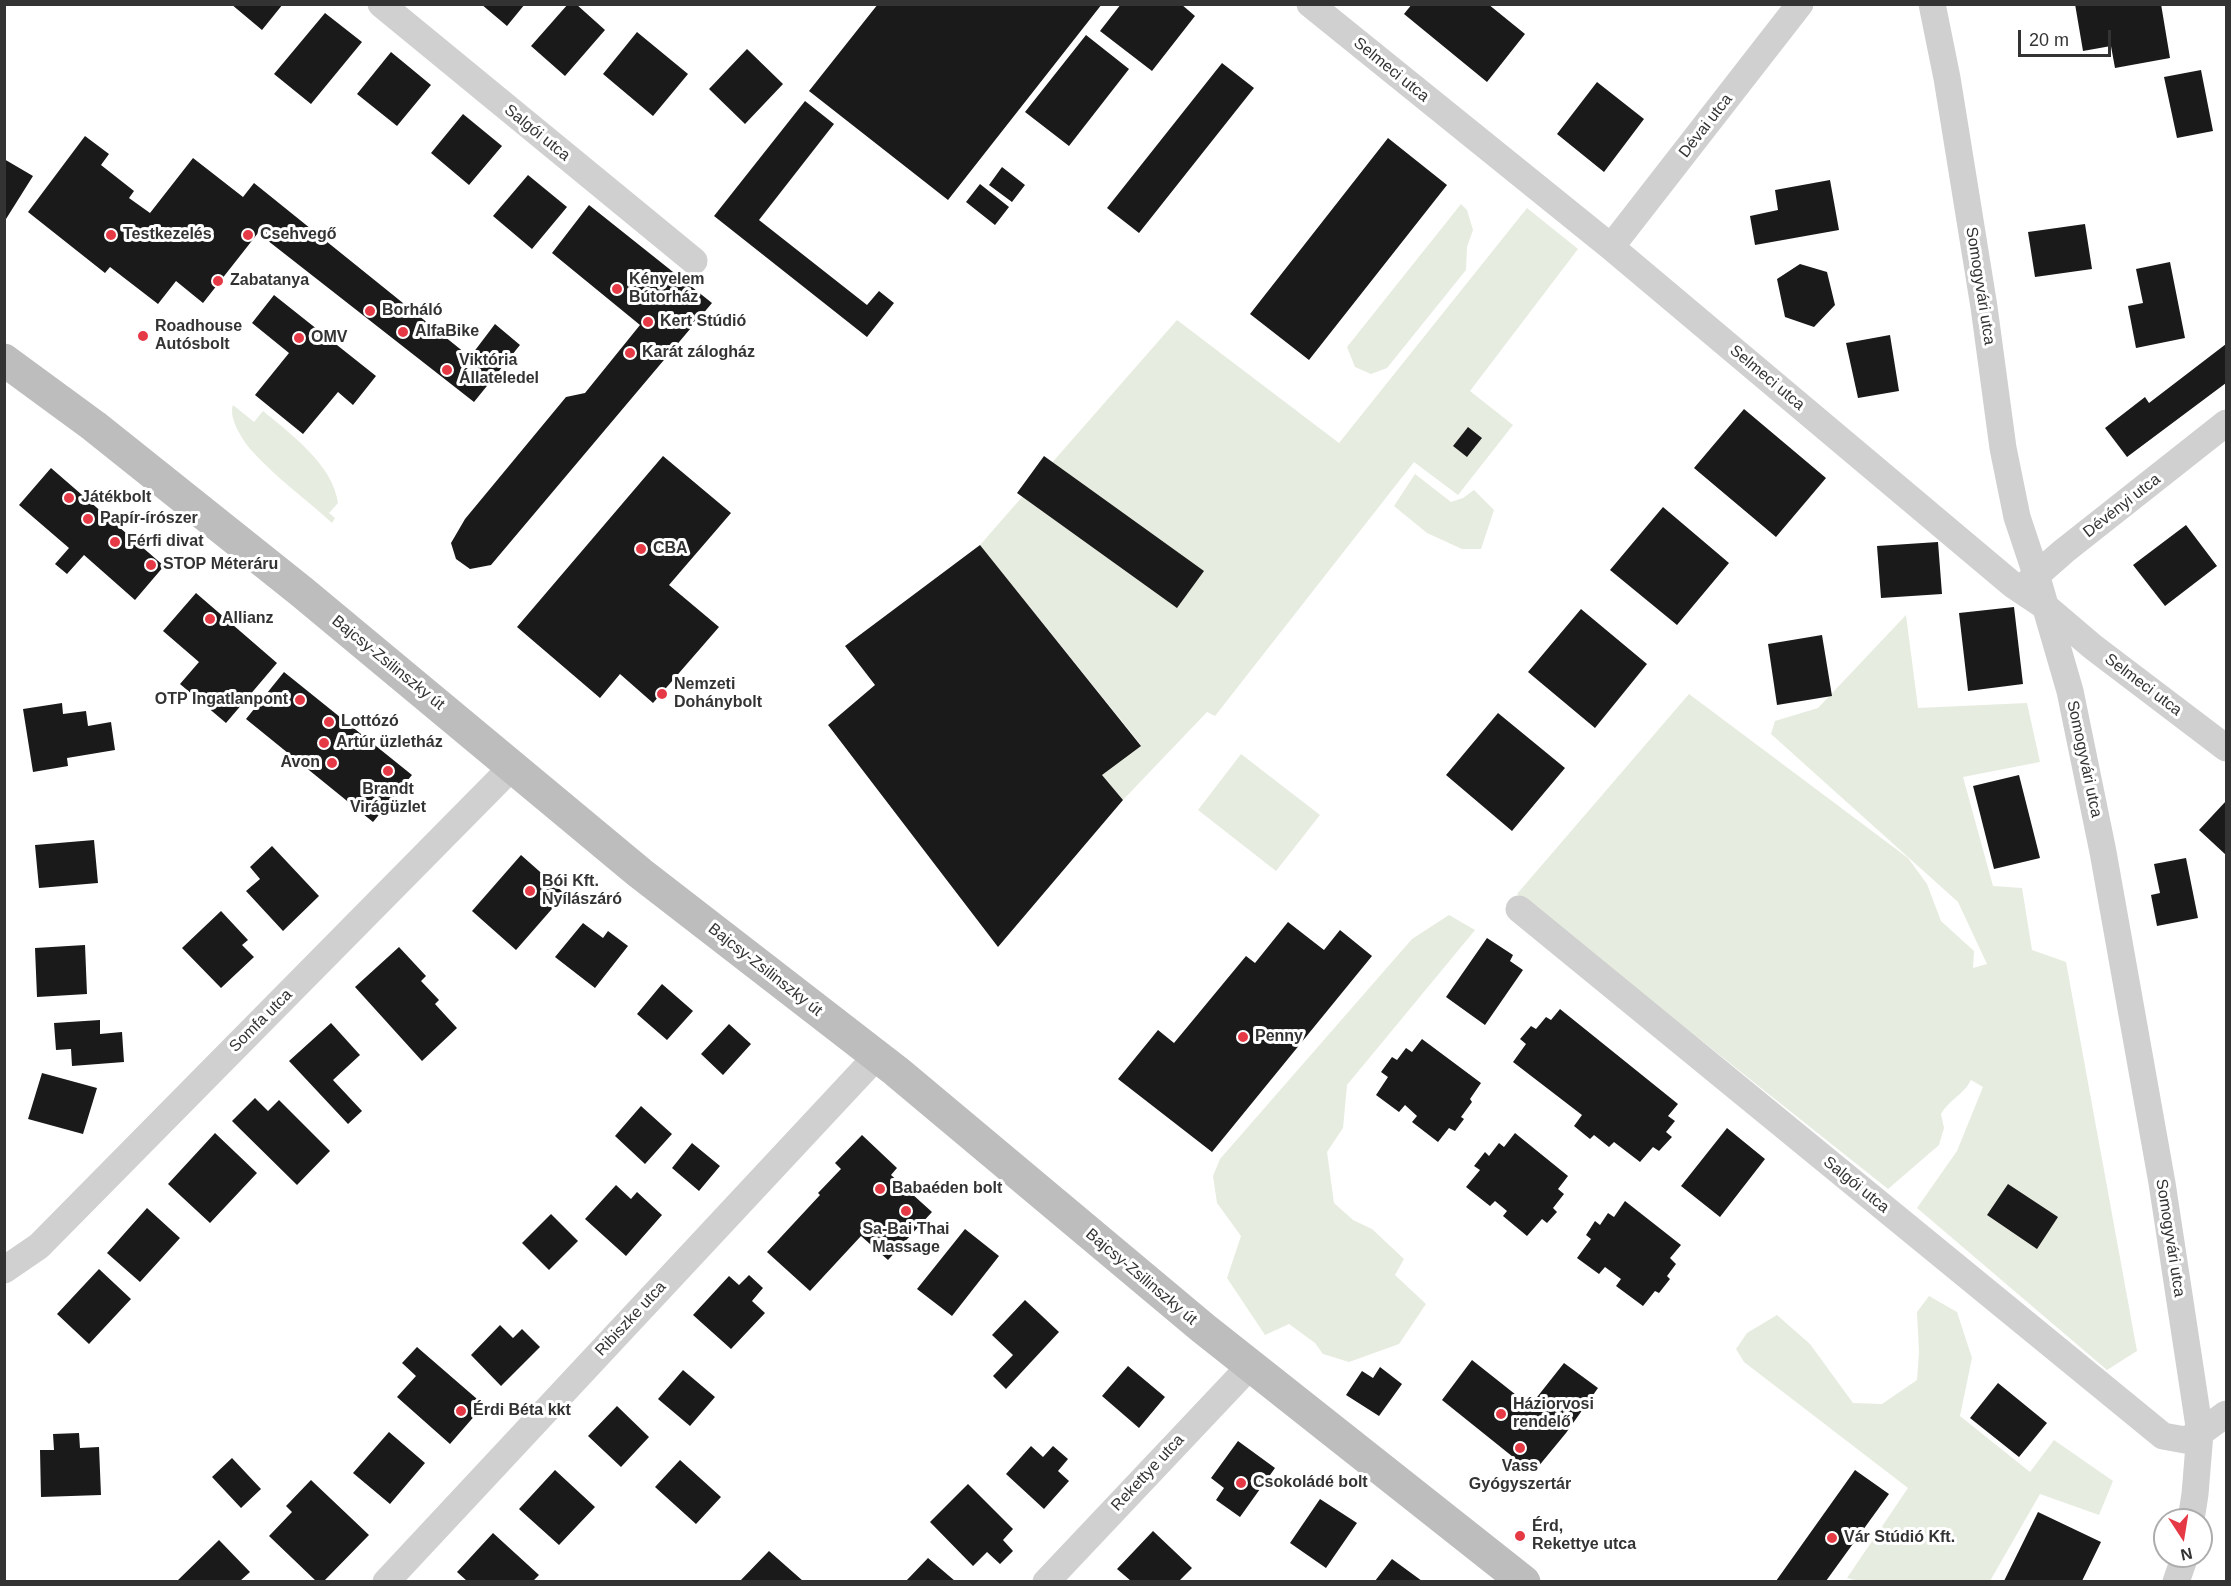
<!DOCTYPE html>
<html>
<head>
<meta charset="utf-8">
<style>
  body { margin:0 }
  #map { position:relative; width:2231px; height:1586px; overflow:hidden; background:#fff; font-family:Arial,sans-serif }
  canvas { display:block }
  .frame { position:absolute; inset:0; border:6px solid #333; pointer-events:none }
  .north { position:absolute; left:2153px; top:1508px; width:60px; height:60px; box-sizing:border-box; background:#fff; border:2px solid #adadad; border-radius:50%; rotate:168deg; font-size:16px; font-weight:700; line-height:24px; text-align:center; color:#333 }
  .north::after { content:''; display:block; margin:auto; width:21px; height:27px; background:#e63946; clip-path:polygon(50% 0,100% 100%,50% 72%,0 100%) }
  .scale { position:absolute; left:2018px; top:30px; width:93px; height:27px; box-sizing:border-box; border:3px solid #333; border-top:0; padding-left:8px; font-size:18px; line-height:21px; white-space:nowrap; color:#333; -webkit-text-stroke:4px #fff; paint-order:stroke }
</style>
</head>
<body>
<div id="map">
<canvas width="2231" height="1586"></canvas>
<div class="frame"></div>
<div class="north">N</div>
<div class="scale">20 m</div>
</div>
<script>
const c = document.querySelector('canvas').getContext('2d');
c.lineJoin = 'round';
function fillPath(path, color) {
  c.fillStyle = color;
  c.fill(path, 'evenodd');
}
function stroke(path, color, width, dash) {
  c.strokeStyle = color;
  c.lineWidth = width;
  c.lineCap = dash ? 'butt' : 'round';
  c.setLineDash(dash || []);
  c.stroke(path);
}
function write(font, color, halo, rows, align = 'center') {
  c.font = font + ' Arial,sans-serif';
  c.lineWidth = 6;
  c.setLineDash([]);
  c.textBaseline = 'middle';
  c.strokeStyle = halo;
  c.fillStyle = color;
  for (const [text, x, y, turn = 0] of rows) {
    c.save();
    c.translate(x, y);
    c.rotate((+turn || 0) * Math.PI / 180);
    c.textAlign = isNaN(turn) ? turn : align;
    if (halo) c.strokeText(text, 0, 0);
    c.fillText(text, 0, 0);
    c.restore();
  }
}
fillPath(new Path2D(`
  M1461 204 1467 210 1473 230 1467 247 1466 270 1387 368 1371 374 1355 367 1347 347Z
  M1527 208 1578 249 1470 391 1513 425 1458 495 1414 462 1215 716 1207 712 1123 800 1102 775 1141 745 980 545 1177 320 1339 443Z
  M233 405 254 422 263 411C291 434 333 465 338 503L329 513 335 518 332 523C307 500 274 476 252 451 243 441 228 418 233 405Z
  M1415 474 1451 502 1463 498 1474 490 1494 510 1481 549H1462L1427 533 1394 506Z
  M1906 615 1918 708 2027 703 2040 762 1963 777 1993 886 2022 888 2032 950 2066 962 2137 1351 2107 1370 1917 1208 1957 1151 1983 1087 1971 1080C1964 1094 1949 1100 1941 1114L1944 1128 1939 1145 1888 1189 1517 894 1689 694 1908 858 1927 884 1941 921 1974 951 1973 968 1987 964 1958 902 1771 734 1775 721 1818 708Z
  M1241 754 1320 815 1276 871 1198 810Z
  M1449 915 1475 930 1347 1085 1343 1128 1327 1152 1334 1203 1353 1220 1372 1229 1404 1259 1395 1275 1426 1304 1399 1344 1349 1362 1323 1354 1315 1343 1289 1324 1265 1335 1227 1278 1241 1236 1217 1203 1213 1176 1220 1159 1412 939Z
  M1929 1296 1957 1312 1972 1358 1960 1416 2030 1472 2054 1440 2113 1481 2099 1515 2040 1494 1990 1581H1858L1847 1578 1908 1488 1744 1362 1736 1349 1747 1333 1777 1315 1810 1344 1853 1403 1882 1404 1917 1380 1919 1352 1917 1312Z`), '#e6ecdf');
fillPath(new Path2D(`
  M231 4H283L262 30Z
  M481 4H525L507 26Z
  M568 4H576L605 30 565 76 531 46Z
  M878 4H1102L948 200 809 91Z
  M1121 4H1181L1195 16 1152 71 1100 31Z
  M1412 4H1488L1525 34 1487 82 1404 14Z
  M2075 4H2161L2170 58 2115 68 2111 46 2083 51Z
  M325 13 362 42 311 104 274 74Z
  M637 32 688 74 653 116 603 74Z
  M1086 35 1129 69 1069 146 1025 112Z
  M747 49 783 84 745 124 709 89Z
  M391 52 431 85 397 126 357 94Z
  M1222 63 1254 88 1139 233 1107 208Z
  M2201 70 2213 131 2177 138 2164 77Z
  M1597 82 1644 119 1604 172 1557 134Z
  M805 101 834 124 759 220 867 305 879 291 894 303 867 337 714 216Z
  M463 114 502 146 469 185 431 153Z
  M85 136 109 154 101 165 134 191 129 198 150 213 193 158 243 197 254 183 470 357 495 324 520 345 474 402 258 233 203 303 176 281 158 304 110 267 105 273 28 212Z
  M1388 138 1447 185 1309 360 1250 314Z
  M4 159 33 176 6 219 4 218Z
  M1002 167 1025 185 1012 202 989 185Z
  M528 175 567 207 532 249 493 216Z
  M1830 180 1839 230 1755 245 1750 216 1778 210 1775 190Z
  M980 184 1009 207 995 225 966 202Z
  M589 205 712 303 491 565 470 569 456 559 451 543 465 519 566 397 585 393 640 325 552 253Z
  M2085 224 2092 269 2035 277 2028 232Z
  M2170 262 2185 338 2136 348 2128 306 2143 303 2136 269Z
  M1800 264 1827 272 1835 305 1814 327 1785 317 1777 279Z
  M274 295 376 376 353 405 338 392 303 434 255 395 289 353 252 323Z
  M1890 335 1899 391 1858 398 1846 343Z
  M2226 344V383L2127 457 2105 428 2145 397 2149 403Z
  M1744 409 1826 478 1776 537 1694 468Z
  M1468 427 1482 438 1467 457 1453 446Z
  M663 456 731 513 669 585 719 627 653 703 620 674 600 698 517 627Z
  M1044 456 1204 571 1177 608 1017 493Z
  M51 468 164 566 135 600 84 555 67 574 55 564 69 548 19 505Z
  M1663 507 1729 563 1677 625 1610 570Z
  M2186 525 2217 566 2165 606 2133 565Z
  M1938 542 1942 594 1881 598 1877 546Z
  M980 545 1141 746 1102 775 1123 800 998 947 828 725 875 685 845 646Z
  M196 593 277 663 226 723 180 684 199 662 163 631Z
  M2014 607 2023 684 1968 691 1959 613Z
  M1581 609 1647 664 1595 728 1528 672Z
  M1822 635 1832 696 1777 705 1768 644Z
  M284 672 412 775 373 822 246 719Z
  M62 703 63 714 86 711 88 726 111 722 115 750 67 758 68 766 33 772 23 709Z
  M1498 713 1565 768 1512 831 1446 775Z
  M2019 775 2040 858 1994 869 1973 786Z
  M2226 801V855L2199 830Z
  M94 840 98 883 39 888 35 845Z
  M272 846 319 896 283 931 246 891 260 879 250 867Z
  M521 855 565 894 516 950 472 911Z
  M2186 858 2198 918 2157 926 2151 895 2160 893 2154 864Z
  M221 911 248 940 242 945 254 957 221 988 182 948Z
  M1288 922 1324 950 1340 930 1372 956 1212 1152 1118 1079 1158 1030 1174 1043 1246 956 1255 963Z
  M583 923 603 938 608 931 628 946 595 988 555 957Z
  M1487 938 1513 955 1510 961 1523 970 1485 1025 1446 997Z
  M85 945 87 994 37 997 35 948Z
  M399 947 426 976 421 981 439 1000 435 1004 457 1028 422 1061 355 987Z
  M662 984 693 1011 667 1040 637 1014Z
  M1560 1009 1678 1104 1668 1116 1675 1121 1666 1132 1672 1137 1659 1151 1653 1147 1640 1162 1614 1142 1609 1147 1594 1135 1590 1139 1574 1126 1582 1115 1513 1062 1526 1044 1520 1039 1531 1026 1536 1029 1546 1017 1551 1020Z
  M100 1020V1034L122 1032 124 1062 72 1066 71 1049 56 1050 54 1023Z
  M331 1023 360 1055 333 1080 362 1111 348 1124 289 1061Z
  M729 1024 751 1044 723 1075 701 1054Z
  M1422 1039 1481 1083 1470 1099 1472 1102 1461 1117 1464 1119 1455 1131 1449 1128 1438 1142 1412 1122 1417 1116 1405 1105 1399 1112 1376 1095 1388 1077 1381 1072 1392 1057 1397 1060 1406 1048 1412 1052Z
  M42 1073 97 1088 83 1134 28 1119Z
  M255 1098 268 1111 279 1100 330 1151 297 1185 232 1121Z
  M641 1106 672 1134 645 1164 615 1136Z
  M1727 1128 1765 1159 1720 1217 1681 1186Z
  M215 1133 257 1173 210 1223 168 1184Z
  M1515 1133 1568 1176 1558 1189 1564 1194 1553 1208 1557 1212 1547 1223 1542 1219 1527 1236 1503 1216 1507 1211 1495 1201 1490 1206 1466 1187 1480 1170 1474 1166 1485 1152 1489 1156 1499 1143 1504 1147Z
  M862 1135 897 1168 891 1175 932 1212 888 1260 861 1236 810 1291 767 1252 820 1195 818 1193 841 1169 835 1163Z
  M692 1143 720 1166 699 1191 672 1168Z
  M2008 1184 2058 1217 2037 1249 1987 1215Z
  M616 1185 631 1199 637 1192 662 1215 626 1256 585 1219Z
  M1625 1201 1681 1245 1670 1258 1676 1264 1667 1276 1670 1279 1659 1293 1655 1291 1643 1306 1616 1286 1621 1279 1605 1267 1599 1274 1577 1258 1591 1239 1586 1235 1595 1221 1600 1225 1608 1213 1614 1217Z
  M147 1208 180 1238 140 1282 107 1253Z
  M551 1214 578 1241 549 1270 522 1243Z
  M965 1229 999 1256 952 1316 917 1289Z
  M99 1269 131 1299 89 1344 57 1314Z
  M749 1275 763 1288 752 1301 765 1313 731 1349 693 1315 729 1276 739 1285Z
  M1025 1300 1059 1332 1006 1389 993 1376 1013 1355 992 1335Z
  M500 1325 513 1338 522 1329 540 1347 501 1386 471 1355Z
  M417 1347 484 1405 450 1444 397 1397 416 1376 402 1363Z
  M1472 1360 1530 1406 1564 1363 1598 1388 1566 1433 1533 1473 1442 1400Z
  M1128 1366 1165 1397 1139 1428 1102 1396Z
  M1380 1367 1402 1384 1379 1416 1346 1395 1362 1371 1373 1378Z
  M683 1370 715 1397 690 1426 658 1399Z
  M1998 1383 2047 1423 2019 1457 1970 1418Z
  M617 1406 649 1437 621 1467 588 1436Z
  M389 1432 425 1463 390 1504 353 1473Z
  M79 1433 80 1448 99 1447 101 1495 41 1497 40 1450H54L53 1434Z
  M1238 1441 1275 1468 1240 1517 1216 1500 1224 1488 1211 1478Z
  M1031 1446 1043 1457 1053 1446 1068 1459 1058 1471 1069 1481 1044 1509 1006 1474Z
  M232 1458 261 1489 241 1508 212 1477Z
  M680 1460 721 1497 696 1524 655 1487Z
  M555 1470 595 1507 559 1545 519 1509Z
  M1855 1470 1889 1494 1826 1581H1776Z
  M311 1480 369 1535 324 1581H316L269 1536 292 1512 286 1506Z
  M968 1484 1013 1529 1003 1540 1013 1551 1000 1564 987 1552 973 1566 930 1522Z
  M1320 1499 1357 1523 1326 1568 1290 1543Z
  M2038 1512 2101 1542 2082 1581H2004Z
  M1153 1531 1192 1568 1179 1581H1131L1117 1569Z
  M493 1533 539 1575 533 1581H467L457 1572Z
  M219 1540 250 1572 240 1581H177Z
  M769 1551 803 1581H740Z
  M928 1558 955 1581H906Z
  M1392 1559 1422 1581H1375Z`), '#1a1a1a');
stroke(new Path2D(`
  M381 4 694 261
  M1310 4 1611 247 2013 585 2046 607 2093 647 2226 748
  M1932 4 1947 78 1984 307 2003 448 2017 517 2036 574 2070 691 2103 852 2162 1183 2200 1433 2195 1494 2191 1520
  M1611 247 1800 4
  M2024 586 2064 551 2226 423
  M1519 909 2163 1436 2185 1440 2200 1433 2226 1414
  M4 1270 39 1246 512 767
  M386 1582 877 1056
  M1046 1582 1251 1365
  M2176 1582 2185 1556`), '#d0d0d0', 27);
stroke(new Path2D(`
  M4 360 94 426 302 592 640 873 896 1071 1203 1328 1524 1582`), '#bdbdbd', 33);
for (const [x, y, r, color] of [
  [111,235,6,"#e63946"],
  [248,235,6,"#e63946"],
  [218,281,6,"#e63946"],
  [617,289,6,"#e63946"],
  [370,311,6,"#e63946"],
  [648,322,6,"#e63946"],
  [403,332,6,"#e63946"],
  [143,336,6,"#e63946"],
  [299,338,6,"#e63946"],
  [630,353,6,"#e63946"],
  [447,370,6,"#e63946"],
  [69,498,6,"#e63946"],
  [88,519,6,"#e63946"],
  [115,542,6,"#e63946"],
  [641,549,6,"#e63946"],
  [151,565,6,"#e63946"],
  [210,619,6,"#e63946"],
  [662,694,6,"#e63946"],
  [300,700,6,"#e63946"],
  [329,722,6,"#e63946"],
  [324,743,6,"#e63946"],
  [332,763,6,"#e63946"],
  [388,771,6,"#e63946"],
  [530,891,6,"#e63946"],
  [1243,1037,6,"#e63946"],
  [880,1189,6,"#e63946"],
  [906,1211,6,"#e63946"],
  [461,1411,6,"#e63946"],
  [1501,1414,6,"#e63946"],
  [1520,1448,6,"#e63946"],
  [1241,1483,6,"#e63946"],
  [1520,1536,6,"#e63946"],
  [1832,1538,6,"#e63946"]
]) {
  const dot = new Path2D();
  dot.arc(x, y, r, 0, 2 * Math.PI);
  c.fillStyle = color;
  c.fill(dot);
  stroke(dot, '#fff', 2);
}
write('16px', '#333', '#fff', [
  ["Selmeci utca",1391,70,39],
  ["Dévai utca",1706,126,-52],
  ["Salgói utca",537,133,39],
  ["Somogyvári utca",1980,286,81],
  ["Selmeci utca",1767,378,40],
  ["Dévényi utca",2122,506,-38],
  ["Bajcsy-Zsilinszky út",388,663,39],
  ["Selmeci utca",2143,685,37],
  ["Somogyvári utca",2084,759,78],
  ["Bajcsy-Zsilinszky út",765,970,38],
  ["Somfa utca",261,1021,-45],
  ["Salgói utca",1856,1185,39],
  ["Somogyvári utca",2170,1238,81],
  ["Bajcsy-Zsilinszky út",1141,1277,40],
  ["Ribiszke utca",631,1319,-47],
  ["Rekettye utca",1148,1473,-47]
]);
write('bold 16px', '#333', '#fff', [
  ["Testkezelés",123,235],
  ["Csehvegő",260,235],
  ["Kényelem",629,280],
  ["Bútorház",629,298],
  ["Zabatanya",230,281],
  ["Borháló",382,311],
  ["Kert Stúdió",660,322],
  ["Roadhouse",155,327],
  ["Autósbolt",155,345],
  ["AlfaBike",415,332],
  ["OMV",311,338],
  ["Karát zálogház",642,353],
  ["Viktória",459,361],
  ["Állateledel",459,379],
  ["Játékbolt",81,498],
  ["Papír-írószer",100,519],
  ["Férfi divat",127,542],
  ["CBA",653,549],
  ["STOP Méteráru",163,565],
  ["Allianz",222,619],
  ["Nemzeti",674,685],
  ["Dohánybolt",674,703],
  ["OTP Ingatlanpont",288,700,"right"],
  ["Lottózó",341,722],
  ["Artúr üzletház",336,743],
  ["Avon",320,763,"right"],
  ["Brandt",388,790,"center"],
  ["Virágüzlet",388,808,"center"],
  ["Bói Kft.",542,882],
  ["Nyílászáró",542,900],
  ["Penny",1255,1037],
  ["Babaéden bolt",892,1189],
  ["Sa-Bai Thai",906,1230,"center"],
  ["Massage",906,1248,"center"],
  ["Háziorvosi",1513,1405],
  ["rendelő",1513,1423],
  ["Érdi Béta kkt",473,1411],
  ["Vass",1520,1467,"center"],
  ["Gyógyszertár",1520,1485,"center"],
  ["Csokoládé bolt",1253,1483],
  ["Érd,",1532,1527],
  ["Rekettye utca",1532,1545],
  ["Vár Stúdió Kft.",1844,1538]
], 'left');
</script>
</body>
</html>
